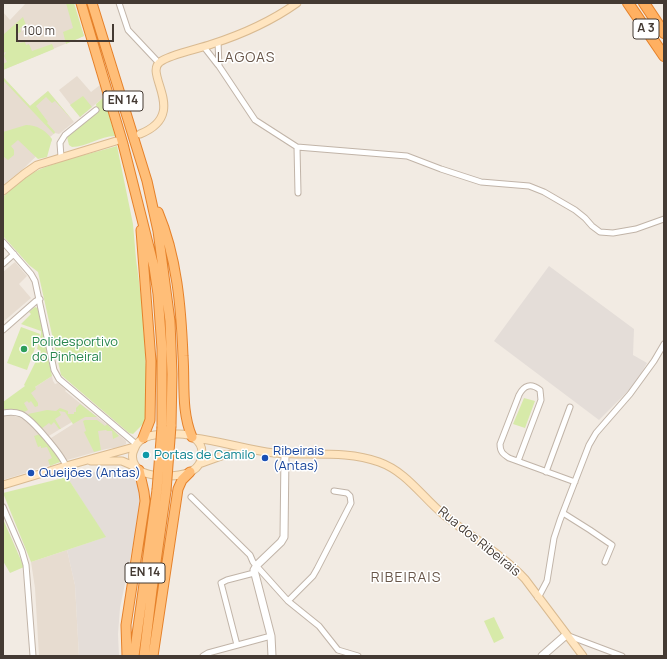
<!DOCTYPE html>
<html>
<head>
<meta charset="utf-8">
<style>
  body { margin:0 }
  #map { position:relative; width:667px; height:659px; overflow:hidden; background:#f2ebe3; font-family:Manrope,sans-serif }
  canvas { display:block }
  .frame { position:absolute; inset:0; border:4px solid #443a33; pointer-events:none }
  .scale { position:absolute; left:16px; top:24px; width:98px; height:18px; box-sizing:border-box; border:2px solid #443a33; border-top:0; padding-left:5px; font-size:12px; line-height:14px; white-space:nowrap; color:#443a33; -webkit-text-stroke:3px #fff; paint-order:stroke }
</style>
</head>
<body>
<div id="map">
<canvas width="667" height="659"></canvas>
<div class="frame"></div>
<div class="scale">100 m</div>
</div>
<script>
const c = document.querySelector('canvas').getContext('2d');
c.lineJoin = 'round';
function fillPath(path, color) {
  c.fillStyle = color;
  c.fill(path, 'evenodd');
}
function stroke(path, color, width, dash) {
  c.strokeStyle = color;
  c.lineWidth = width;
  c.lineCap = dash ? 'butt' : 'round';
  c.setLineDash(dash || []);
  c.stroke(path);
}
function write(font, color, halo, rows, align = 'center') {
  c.font = font + ' Manrope,sans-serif';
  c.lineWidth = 3;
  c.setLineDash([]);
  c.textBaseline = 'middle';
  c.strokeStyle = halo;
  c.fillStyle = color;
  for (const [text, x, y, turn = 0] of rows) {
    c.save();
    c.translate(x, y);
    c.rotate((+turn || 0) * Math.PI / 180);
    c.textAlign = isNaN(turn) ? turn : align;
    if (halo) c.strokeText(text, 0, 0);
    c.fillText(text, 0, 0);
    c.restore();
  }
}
fillPath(new Path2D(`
  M26 3H72L84 36 3 70V12L10 20Z
  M77 76 91 92 100 85 104 97 80 117 59 90Z
  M3 77 30 106 48 91 74 122 59 134 55 133 50 137 52 141 23 169 3 185Z
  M15 262 27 276 19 284 31 298 3 322V272Z
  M52 376 53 381 55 384 58 383 66 390 65 391 111 428 126 441V444L120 447 106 449 67 460 51 441V438L73 424 72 422 47 437 28 414 16 410 3 409V408Z
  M10 415 19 417 32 425 61 457 60 462 3 480V416Z
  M67 550 75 585 79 656H39L35 588 31 562Z`), '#e7dcd0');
fillPath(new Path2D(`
  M549 266 634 329 633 355 647 363 635 384 599 420 494 341Z
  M117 468 128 470 138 480 140 496 138 520 120 608 118 634 119 656H79L75 585 67 550 105 537 67 477Z`), '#e4ddd8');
fillPath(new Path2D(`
  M66 3H74L84 36 66 44 63 32 73 28Z
  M23 17 26 25 20 28 21 32 16 34 19 43 25 42 26 45 29 44 32 51 52 44 54 49 3 70V64L7 62 4 56 6 52 3 53V35Z
  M3 78H4L30 106 48 91 74 122 55 101 52 103 46 97 36 106 48 122 47 123 55 132 54 134 3 80Z
  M83 96 92 107 80 117 70 105Z
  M104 97 115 136C100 136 87 147 72 147L69 145 67 137 97 113 96 104Z
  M26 125C37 125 45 130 52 139L47 157 38 159 18 140 11 146 14 150V155L8 160 3 156V132Z
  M117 146 133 224 136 259 142 304 147 384 145 422 133 434 129 433 61 375 38 272 29 265 3 236V197C11 189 19 181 29 175 53 161 90 154 117 146Z
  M35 307 38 308 52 376 35 387 36 389 31 393 38 403V406L35 407 31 401 29 403 27 401 24 403 28 410 24 412 16 410 3 409V402L25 386 24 385 41 351 37 349 41 334V331L21 324 31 314 29 312Z
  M21 327 40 334 27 370 7 363Z
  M524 398 535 401 525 428 513 424Z
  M80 404 97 417H85L73 424 65 412 59 411 61 415 55 419 61 429H59L54 422 51 425 49 423 41 429 28 414 47 410 56 411 60 408 68 411V414H74V412H76V408Z
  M85 420H97L105 426 107 424 119 436 113 439 112 431H107L106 430 98 431 101 450 94 452 84 432 86 431 83 421Z
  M40 434 61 460 60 462 50 466 48 460 52 458 47 447 41 448V446L38 447 34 436Z
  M67 477 106 537 31 562 3 493Z
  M3 519 24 567 10 573 3 561Z
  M494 617 504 638 494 643 484 621Z`), '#d7eaa9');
const minor = new Path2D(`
  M119 3 128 30 159 63
  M218 42 219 66 255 120 297 147 407 156 441 169 481 182 529 186 544 192 575 210 585 218 592 226 600 232 613 233 636 229 664 219
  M204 47 218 65
  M297 147 298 193
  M61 157 60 143 65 135 96 110
  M3 242 31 274 35 281 54 370 59 379 136 444
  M3 264 14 254
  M3 330 36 301 40 299
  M3 413C9 412 16 412 21 414 32 419 62 455 66 466
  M518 461 541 400 540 390C531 383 524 385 519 395L500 444C500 452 503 454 509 458L575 482
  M546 472 570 407
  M191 497 250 555 253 562 288 601 319 626 338 650 358 656
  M3 507 22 551 26 565 33 656
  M563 513 590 530 612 545 605 562
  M538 598 547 581 554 538 560 520 589 445 596 433 630 394 654 361 664 344
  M288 601 313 576 317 569 351 503 350 496 347 493 334 491
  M569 636 622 656
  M237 645 221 583 227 580 254 573
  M203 656 208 653 271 636`);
const tertiary = new Path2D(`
  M272 656 271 636 254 570 257 565 281 542 284 537 285 454
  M542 656 566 635`);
const secondary = new Path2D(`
  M140 134C190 114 143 74 160 62 170 54 199 49 212 44 240 35 273 20 297 3
  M3 191 24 174 37 165 116 141
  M179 434C184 434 190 435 194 438 206 446 204 464 192 471 180 478 142 479 135 465 132 460 132 454 134 450 139 432 164 434 179 434Z
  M194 438C221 441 247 450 274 453 309 456 346 450 379 462 407 472 422 497 444 515 471 537 502 554 525 579L583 656
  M91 461H122L136 467
  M199 464 224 455 251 452
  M3 485 66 466 134 447`);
const trunk = new Path2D(`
  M81 3 123 144 154 267 158 294 162 349V427
  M92 3 147 181 158 231 170 321 172 374 171 426
  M158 212C177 257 181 307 183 356 185 383 181 411 192 437
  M141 230 151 361 150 420 143 438
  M127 656 126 625 145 501 144 492 139 470
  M134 656 157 490
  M144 656 152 590 166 491
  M153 656 178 489 182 480 190 472`);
const motorway = new Path2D(`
  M628 3 664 56
  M644 3 664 33`);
stroke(minor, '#c1b4a8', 7);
stroke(tertiary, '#c1b4a8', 9);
stroke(secondary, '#d9ba91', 9);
stroke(trunk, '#e5812a', 11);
stroke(motorway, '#e5812a', 12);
stroke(minor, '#fff', 5);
stroke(tertiary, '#fff', 7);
stroke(secondary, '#ffe5c0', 7);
stroke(trunk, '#ffbe78', 9);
stroke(motorway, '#ffb061', 10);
const trunkBridge = new Path2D(`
  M157 490 162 427
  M166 491 171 426`);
stroke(trunkBridge, '#e5812a', 11, []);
stroke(trunkBridge, '#ffbe78', 9);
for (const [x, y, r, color] of [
  [24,349,4,"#2e9e5b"],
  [146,455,4,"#0f9aa8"],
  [265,458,4,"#1a4fb4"],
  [31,473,4,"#1a4fb4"]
]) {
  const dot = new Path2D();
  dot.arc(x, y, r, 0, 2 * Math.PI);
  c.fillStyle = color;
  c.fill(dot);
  stroke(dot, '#fff', 1.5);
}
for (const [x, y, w] of [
  [646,29,26],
  [123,101,40],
  [145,573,40]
]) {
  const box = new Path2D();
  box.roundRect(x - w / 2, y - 10, w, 20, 3);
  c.fillStyle = '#fff';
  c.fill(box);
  stroke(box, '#443a33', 1);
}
write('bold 12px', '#443a33', null, [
  ["A 3",646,29],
  ["EN 14",123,101],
  ["EN 14",145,573]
]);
write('13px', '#27864d', '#fff', [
  ["Polidesportivo",32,342],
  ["do Pinheiral",32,357]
], 'left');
write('13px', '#164399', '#fff', [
  ["Ribeirais",273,451],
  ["(Antas)",273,466],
  ["Queijões (Antas)",39,473]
], 'left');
write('13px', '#0d838f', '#fff', [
  ["Portas de Camilo",154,455]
], 'left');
write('13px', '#443a33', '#fff', [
  ["Rua dos Ribeirais",479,542,39]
]);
c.letterSpacing = '1px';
write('14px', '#685649', '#fff', [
  ["LAGOAS",246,58],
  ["RIBEIRAIS",406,578]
]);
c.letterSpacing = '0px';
</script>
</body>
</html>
